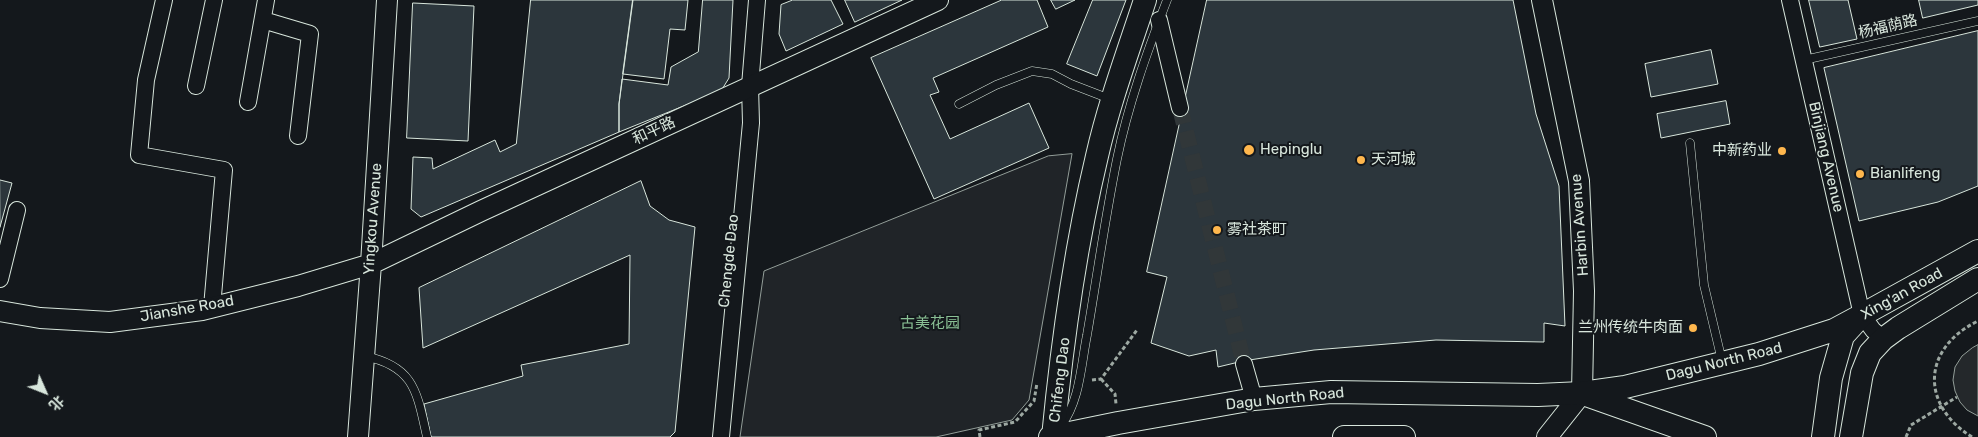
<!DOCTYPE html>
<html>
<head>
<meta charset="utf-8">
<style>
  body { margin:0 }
  #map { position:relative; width:1978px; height:437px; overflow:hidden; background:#14181c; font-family:Rubik,"Noto Sans SC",sans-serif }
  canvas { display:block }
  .north { position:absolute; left:20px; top:367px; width:50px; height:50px; -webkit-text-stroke:4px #14181c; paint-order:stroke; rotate:134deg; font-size:14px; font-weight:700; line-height:20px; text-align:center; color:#d8e6dc }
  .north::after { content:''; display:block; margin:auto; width:18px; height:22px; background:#d8e6dc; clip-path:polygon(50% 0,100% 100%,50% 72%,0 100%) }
</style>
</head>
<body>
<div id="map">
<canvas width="1978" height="437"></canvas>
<div class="north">北</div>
</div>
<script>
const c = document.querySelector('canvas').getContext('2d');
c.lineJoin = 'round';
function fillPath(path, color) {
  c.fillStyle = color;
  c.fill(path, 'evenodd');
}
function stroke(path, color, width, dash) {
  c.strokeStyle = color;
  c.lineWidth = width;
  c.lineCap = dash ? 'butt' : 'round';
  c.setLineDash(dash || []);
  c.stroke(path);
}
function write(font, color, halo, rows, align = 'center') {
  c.font = font + ' Rubik,"Noto Sans SC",sans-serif';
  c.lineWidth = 4;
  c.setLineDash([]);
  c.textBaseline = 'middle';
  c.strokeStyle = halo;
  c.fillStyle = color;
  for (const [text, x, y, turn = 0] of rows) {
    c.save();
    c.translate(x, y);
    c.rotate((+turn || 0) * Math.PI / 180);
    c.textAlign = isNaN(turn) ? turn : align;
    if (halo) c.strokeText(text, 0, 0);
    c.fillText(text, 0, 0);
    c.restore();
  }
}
const green = new Path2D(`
  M1072 154 1029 400 1012 420 936 437H740L764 271 1048 156Z`);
fillPath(green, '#202428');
stroke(green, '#939e99', 1);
const parking = new Path2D(`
  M1978 345V416L1967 410 1960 402 1955 391 1953 380 1955 367 1962 356 1972 348Z`);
fillPath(parking, '#24282b');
stroke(parking, '#939e99', 1);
const building = new Path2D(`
  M531 0H633L619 104V132L421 217 411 209 413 157 432 158 433 169 495 140 500 152 516 144Z
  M633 0H688L685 30 670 29 664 79 623 74Z
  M703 0H733L729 78 721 91 619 132V104L622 79 668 85 671 67 698 52Z
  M793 0H831L843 24 786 51 779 34 781 5Z
  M845 0H902L855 22Z
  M1002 0H1037L1048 27 933 78 939 92 930 95 950 139 1029 103 1049 148 934 199 871 58Z
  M1051 0H1075L1056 9Z
  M1093 0H1126L1097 76 1067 64Z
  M1207 0H1513L1536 114 1559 186 1565 326 1544 323V342L1436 340 1314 350 1243 361 1218 367 1216 350 1189 356 1151 343 1167 277 1147 272Z
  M1809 0H1848L1857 39 1820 47Z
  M1919 0H1978V5L1923 18Z
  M413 3 474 6 468 141 407 138Z
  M1978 31V186L1938 202 1859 221 1824 68Z
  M1711 50 1718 84 1651 97 1645 64Z
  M1726 101 1730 124 1661 138 1657 114Z
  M0 180 12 183 0 227Z
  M641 181 650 206 669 220 695 227 675 432 670 437H431L424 404 523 376 521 365 629 344 630 255 423 348 419 288Z`);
fillPath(building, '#2c363c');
stroke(building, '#d8e6dc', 1);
stroke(new Path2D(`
  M1180 108 1244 364`), '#313739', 16, [16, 8]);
const service = new Path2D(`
  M1804 60 1978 21
  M959 104 996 85 1032 71 1052 74 1071 84 1110 99
  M1690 143 1704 285 1722 361
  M364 356C415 366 417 393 427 437
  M1061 426C1080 401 1081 365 1087 335 1097 277 1105 218 1117 159 1128 105 1147 52 1167 0`);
const minor = new Path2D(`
  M164 0 146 80 139 155 224 170 212 307
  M1790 0 1862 315 1873 330 1883 339
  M263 20 310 34 298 136
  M1159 20 1180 108
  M196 86 214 0
  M248 102 266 0
  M0 279 17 210
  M1244 364 1254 399
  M721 437 751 123 750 86 757 0`);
const tertiary = new Path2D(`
  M1542 0 1579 181 1584 291 1582 393 1547 437
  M0 311 40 318 110 322 202 310 298 286 371 264 481 211 938 0
  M358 437 371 264 387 0`);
const secondary = new Path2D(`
  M1583 394 1705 437
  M1050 437 1118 423 1254 399 1331 392 1538 395 1582 393 1625 387 1759 354 1834 330 1862 315
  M1053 437C1062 343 1075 248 1097 156 1109 103 1128 52 1145 0
  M1344 437H1404
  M1823 437 1831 378 1843 336 1862 315 1978 251
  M1851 437 1862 373 1870 353 1883 339 1898 328 1978 279`);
stroke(service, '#d8e6dc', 9);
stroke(minor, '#d8e6dc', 18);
stroke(tertiary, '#d8e6dc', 22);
stroke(secondary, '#d8e6dc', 24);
stroke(new Path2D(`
  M1101 379 1115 394 1116 404
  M1092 380 1101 379 1137 330
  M980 437 979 430 1015 422 1034 401 1037 383
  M1906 437 1911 425 1957 397
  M1972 437C1920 405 1922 348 1978 321`), '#9da8a2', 3, [4, 2.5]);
stroke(service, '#14181c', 8);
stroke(minor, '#14181c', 16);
stroke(tertiary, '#14181c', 20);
stroke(secondary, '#14181c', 22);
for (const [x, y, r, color] of [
  [1249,150,6,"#ffb74d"],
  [1782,151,5,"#ffb74d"],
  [1361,160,5,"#ffb74d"],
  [1860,174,5,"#ffb74d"],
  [1217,230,5,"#ffb74d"],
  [1693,328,5,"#ffb74d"]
]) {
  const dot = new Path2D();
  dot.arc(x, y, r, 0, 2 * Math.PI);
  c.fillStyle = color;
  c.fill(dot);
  stroke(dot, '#14181c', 2);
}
write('15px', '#d8e6dc', '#14181c', [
  ["杨福荫路",1888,27,-13],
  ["和平路",654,131,-25],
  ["Binjiang Avenue",1826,157,77],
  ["Yingkou Avenue",373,219,-86],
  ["Harbin Avenue",1580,225,-94],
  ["Chengde Dao",729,261,-84],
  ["Xing'an Road",1902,294,-29],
  ["Jianshe Road",187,309,-10],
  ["Dagu North Road",1724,362,-14],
  ["Chifeng Dao",1060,380,-83],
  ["Dagu North Road",1285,399,-6]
]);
write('15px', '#d8e6dc', '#14181c', [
  ["Hepinglu",1260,150],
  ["中新药业",1772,151,"right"],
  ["天河城",1371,160],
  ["Bianlifeng",1870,174],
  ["雾社茶町",1227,230],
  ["兰州传统牛肉面",1683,328,"right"]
], 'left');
write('15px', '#8ac095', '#14181c', [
  ["古美花园",930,324]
]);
</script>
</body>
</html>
